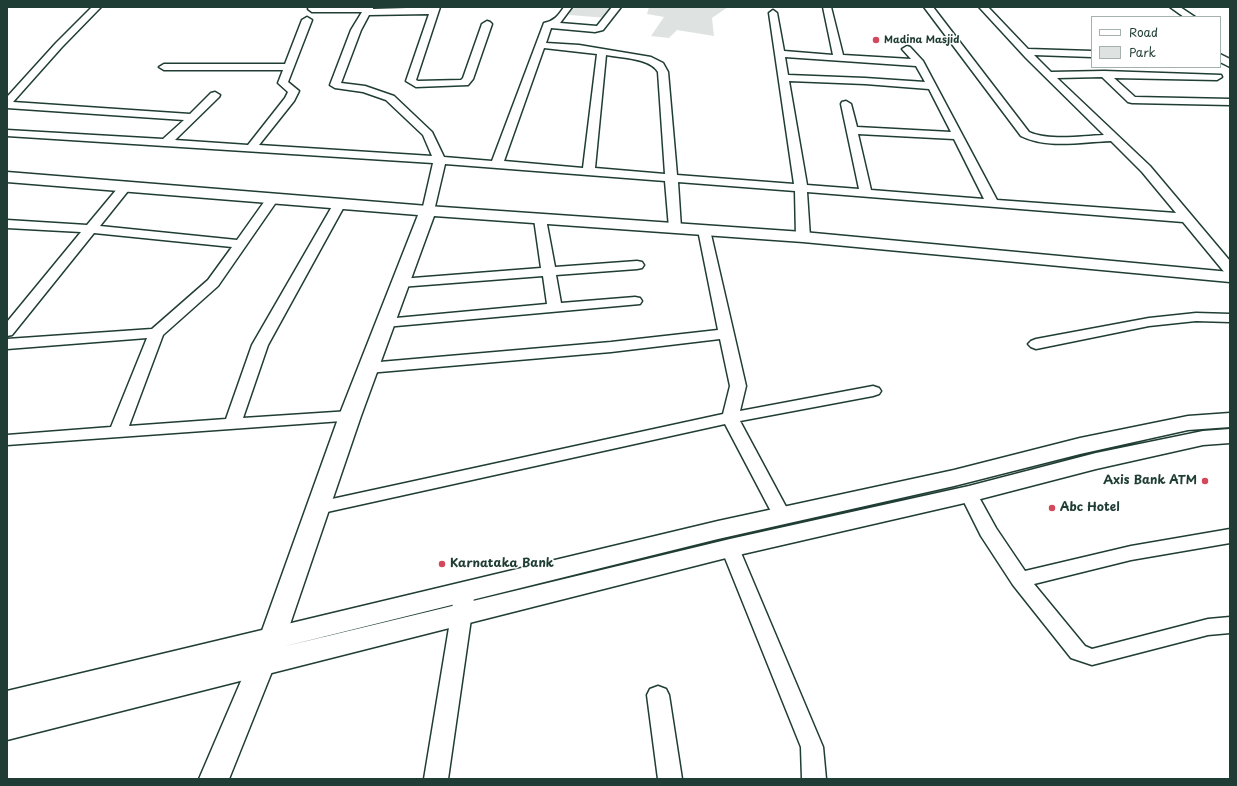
<!DOCTYPE html>
<html>
<head>
<meta charset="utf-8">
<style>
  body { margin:0 }
  #map { position:relative; width:1237px; height:786px; overflow:hidden; background:#fff; font-family:"Playpen Sans",sans-serif }
  canvas { display:block }
  .frame { position:absolute; inset:0; border:8px solid #1f3d34; pointer-events:none }
  .legend { position:absolute; left:1091px; top:16px; width:130px; height:52px; box-sizing:border-box; background:#fff; border:1px solid #a5b1ae; margin:0; padding:5px 7px; list-style:none; font-size:12px; color:#1f3d34 }
  .legend li { display:flex; align-items:center; gap:8px; height:20px }
  .legend b { width:20px; border:1px solid #a5b1ae }
</style>
</head>
<body>
<div id="map">
<canvas width="1237" height="786"></canvas>
<div class="frame"></div>
<ul class="legend">
<li><b style="height:5px;background:#fff"></b>Road</li>
<li><b style="height:11px;background:#dee3e2"></b>Park</li>
</ul>
</div>
<script>
const c = document.querySelector('canvas').getContext('2d');
c.lineJoin = 'round';
function fillPath(path, color) {
  c.fillStyle = color;
  c.fill(path, 'evenodd');
}
function stroke(path, color, width, dash) {
  c.strokeStyle = color;
  c.lineWidth = width;
  c.lineCap = dash ? 'butt' : 'round';
  c.setLineDash(dash || []);
  c.stroke(path);
}
function write(font, color, halo, rows, align = 'center') {
  c.font = font + ' "Playpen Sans",sans-serif';
  c.lineWidth = 3;
  c.setLineDash([]);
  c.textBaseline = 'middle';
  c.strokeStyle = halo;
  c.fillStyle = color;
  for (const [text, x, y, turn = 0] of rows) {
    c.save();
    c.translate(x, y);
    c.rotate((+turn || 0) * Math.PI / 180);
    c.textAlign = isNaN(turn) ? turn : align;
    if (halo) c.strokeText(text, 0, 0);
    c.fillText(text, 0, 0);
    c.restore();
  }
}
fillPath(new Path2D(`
  M571 7H617L608 18 569 15Z
  M649 7H728L712 18 714 36 677 30 669 38 651 36 664 17 647 14Z`), '#dee3e2');
const minor = new Path2D(`
  M92 7H101L62 47 13 102 190 114 211 93 215 92 220 95 219 97 175 140 248 145 285 98 288 92 278 83 283 70H164L159 67 164 64H285L302 20 307 17 312 20 288 82 299 91 294 101 259 145 432 156 423 135 386 100 363 92 335 88 330 85 351 30 362 12H312L308 9 309 7H373V9L440 7 416 80 418 81 461 80 463 78 482 24 487 21 490 22 492 24 473 79 468 85 416 87 406 81 429 14 369 15 361 30 341 83 365 86 394 96 432 132 444 157 492 161 544 23C554 21 558 16 564 7H572L560 23 597 26 612 7H621L603 30 595 32 551 28 546 43 579 45 651 57 663 63 668 72 677 175 794 184 769 13 773 10 777 13 784 51 833 55 823 7H831L843 55 911 59 902 49 907 46 910 47 923 61 997 200 1176 213 1142 172 1111 141C1083 142 1046 149 1021 136L924 7H933L1029 132C1049 141 1082 136 1104 135L1026 58 979 7H988L1028 49 1092 51V57L1034 55 1051 72 1104 71 1221 75 1222 77 1217 80 1114 78 1135 97 1230 99V105L1132 103 1128 102 1102 77 1057 78 1150 166 1230 261V274L1225 273 1183 222 807 192 810 237 808 240H798L796 237 795 191 678 182 681 228 680 231H670L669 228 665 181 445 164 434 211 432 214H424L422 211 433 163 7 136V130L163 139 184 120 7 108V97L56 43ZM544 48 597 54 583 168 504 161ZM606 55C622 58 650 58 658 72L665 174 595 168ZM785 57 916 66 925 82 865 78 788 75ZM789 81 865 84 929 89 951 132 857 127 851 104 846 101 842 102 841 104 859 189 807 185ZM858 134 954 139 984 199 871 190Z
  M1170 7H1180L1195 17H1184Z
  M1220 54 1230 59V67L1220 62Z
  M126 182 130 183 132 186 100 226 237 240 269 195H277L279 198 218 286 163 335 129 426 226 419 252 345 334 203 336 200H344L346 203 268 345 243 418 350 411 356 412 358 416 356 420 7 445V435L111 427 147 338 7 349V339L152 329 208 280 232 247 94 233 12 335 7 336V322L81 232 7 228V220L87 225 122 183Z
  M540 215 545 216 546 219 555 267 637 261 642 262 644 265 642 268 637 269 556 275 561 303 635 297 640 298 642 301 640 304 385 327 380 326 378 323 380 320 385 319 547 304 543 276 400 287 395 286 393 283 395 280 400 279 541 268 534 219 535 216Z
  M704 226 709 227 710 230 746 386 740 411 873 386 879 388 881 391 879 394 873 396 740 421 791 516 788 521 782 522 776 521 725 424 318 514 312 512 309 508 312 504 318 502 723 414 730 386 720 339 611 352 368 373 363 371 360 368 363 365 368 363 611 342 718 330 698 230 699 227Z
  M1196 313 1230 314V322L1196 321 1149 326 1036 349 1031 347 1028 344 1031 341 1036 339 1149 318Z
  M969 488 975 490 996 528 1025 571 1131 546 1230 529V543L1131 560 1034 584 1085 646 1092 649 1208 619 1230 617V633L1208 635 1092 665 1071 658 1013 585 981 536 960 494 963 490Z
  M730 541 737 543 739 548 823 747 826 779H802L801 747 721 548 723 543Z
  M465 584 472 586 475 591 448 779H424L455 591 458 586Z
  M658 686 666 689 669 695 682 779H658L647 695 650 689Z`);
const tertiary = new Path2D(`
  M7 172 428 206 803 232 1230 272V282L803 242 434 216 361 416 285 639 229 779H199L259 639 339 416 418 215 7 182Z`);
const primary = new Path2D(`
  M1230 413V427L1188 430 1080 454 954 486 718 539 282 647 730 539 969 486 1096 453 1203 431 1230 429V443L1203 445 1096 469 969 502 730 557 7 740V691L718 521 954 470 1080 438 1188 416Z`);
stroke(minor, '#1f3d34', 3);
stroke(tertiary, '#1f3d34', 3);
stroke(primary, '#1f3d34', 3);
fillPath(minor, '#fff');
fillPath(tertiary, '#fff');
fillPath(primary, '#fff');
for (const [x, y, r, color] of [
  [876,40,4,"#d1495b"],
  [1205,481,4,"#d1495b"],
  [1052,508,4,"#d1495b"],
  [442,564,4,"#d1495b"]
]) {
  const dot = new Path2D();
  dot.arc(x, y, r, 0, 2 * Math.PI);
  c.fillStyle = color;
  c.fill(dot);
  stroke(dot, '#fff', 1.5);
}
write('bold 10px', '#1f3d34', '#fff', [
  ["Madina Masjid",884,40]
], 'left');
write('bold 12px', '#1f3d34', '#fff', [
  ["Axis Bank ATM",1197,481,"right"],
  ["Abc Hotel",1060,508],
  ["Karnataka Bank",450,564]
], 'left');
</script>
</body>
</html>
